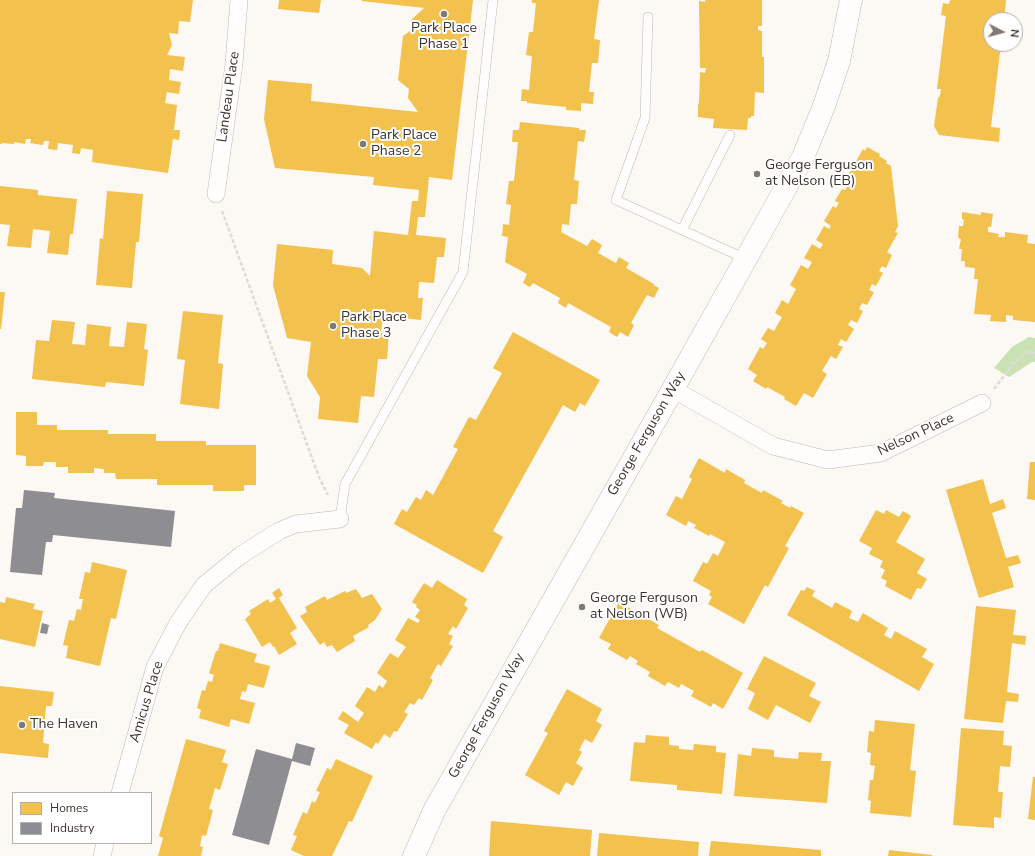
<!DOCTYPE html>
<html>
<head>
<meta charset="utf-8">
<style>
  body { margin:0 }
  #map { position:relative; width:1035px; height:856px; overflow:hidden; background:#fcf8f4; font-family:"Nunito Sans",sans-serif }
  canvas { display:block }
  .legend { position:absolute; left:12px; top:792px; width:140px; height:52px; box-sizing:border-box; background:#fff; border:1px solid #b1aeab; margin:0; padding:5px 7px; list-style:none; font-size:12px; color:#3b342d }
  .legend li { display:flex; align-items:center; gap:8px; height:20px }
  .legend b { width:20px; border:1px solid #b1aeab }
  .north { position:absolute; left:983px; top:12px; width:40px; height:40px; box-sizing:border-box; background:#fff; border:1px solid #b1aeab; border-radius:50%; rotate:96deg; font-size:11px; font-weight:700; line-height:16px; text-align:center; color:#3b342d }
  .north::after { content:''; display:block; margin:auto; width:14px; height:18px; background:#7f7973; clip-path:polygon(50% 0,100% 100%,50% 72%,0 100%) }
</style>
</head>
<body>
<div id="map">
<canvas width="1035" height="856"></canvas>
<ul class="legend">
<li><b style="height:11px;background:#f2c14e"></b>Homes</li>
<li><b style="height:11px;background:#8d8d92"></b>Industry</li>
</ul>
<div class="north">N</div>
</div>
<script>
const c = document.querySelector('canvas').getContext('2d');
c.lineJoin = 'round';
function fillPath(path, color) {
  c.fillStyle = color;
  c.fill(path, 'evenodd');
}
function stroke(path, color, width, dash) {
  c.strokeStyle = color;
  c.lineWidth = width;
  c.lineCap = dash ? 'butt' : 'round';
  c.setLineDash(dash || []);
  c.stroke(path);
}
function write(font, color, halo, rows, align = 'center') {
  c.font = font + ' "Nunito Sans",sans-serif';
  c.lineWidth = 4;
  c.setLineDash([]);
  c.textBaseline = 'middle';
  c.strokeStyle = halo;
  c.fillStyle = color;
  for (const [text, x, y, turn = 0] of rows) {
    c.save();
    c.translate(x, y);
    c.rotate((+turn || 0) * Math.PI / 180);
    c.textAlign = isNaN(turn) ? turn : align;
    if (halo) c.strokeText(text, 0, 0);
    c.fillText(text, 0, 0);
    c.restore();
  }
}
fillPath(new Path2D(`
  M1029 337 1035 338V362H1032L1009 377 994 368 1012 347Z`), '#cae1b3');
fillPath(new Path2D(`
  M0 0H193L190 22 179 21 178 34 169 33 172 45 167 55 185 57 183 71 170 69 169 80 181 82 179 94 167 92 165 103 177 105 174 130H180L179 140 173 139 168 173 92 162 93 150 81 148 80 154 72 153 73 145 58 143 57 150 48 149 49 141H44L43 145 30 143 31 139H26L25 144 14 142V144L2 143V144H0Z
  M279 0H321L319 13 278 9Z
  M362 0H473L452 180 429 177 425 217H418L416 235 446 238 444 257H437L434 283 419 282 418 298H423L421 320 383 316 381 333H389L387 359H378L374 397 361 396 358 423 318 419 320 397 307 376 311 342 287 338 273 285 277 244 333 250 332 264 362 268 370 276 374 231 408 235 412 201H418L419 190 373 185 374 177 275 168 264 119 268 80 312 84 311 101 418 112 408 98 409 89 398 80 403 36 410 31 412 19 424 8 362 1Z
  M532 0H599L594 39 600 40 598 63H592L589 92H594L593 104 581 103V111L566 110V107L527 103V101H521L522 89 529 90 532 56 526 55 529 32H533L536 3H532Z
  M705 0H762V26H758V30L762 31V57H764V93L755 92 754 116H751V118H748L747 130 713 128 714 119 698 117V103L699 104 700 72 705 73 706 68H700L699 1 705 2Z
  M950 0H1006L1004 20H991V44H1001L991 127 1000 128 999 142 939 135 934 126 938 98 940 96 941 89H937L946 16 941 15 943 3 949 4Z
  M520 122 579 128V130H586L584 142 578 141 574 180 579 181 577 204H571L569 225 562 224 561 232 587 246 592 239 602 245 598 253 616 263 619 257 629 263 626 268 654 284 653 285 659 288 654 298 647 295 631 323 634 325 628 337 620 332 617 337 609 332 611 327 568 303 566 308 558 303 560 298 533 283 530 287 523 283 527 274 505 262 508 237 502 236 503 224 509 225 511 205 506 204 509 181H514L518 142H512L513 130H519Z
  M867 147 880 154 879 156 887 161 886 163 891 166 898 226 895 232 898 233 887 252 892 255 886 268 882 266 879 271 883 273 876 286 872 284 869 290 874 292 867 305 862 303 859 309 863 311 857 323 851 320 848 325 854 329 846 342 841 339 838 345 843 347 836 359 831 356 822 371 827 374 813 398 804 393 796 406 784 399 785 397 767 387 766 389 753 381 757 375 748 369 760 347 763 349 767 343 761 339 768 328 774 331 782 317 775 313 782 300 788 304 796 289 790 285 801 265 808 269 812 262 804 258 812 244 820 249 823 244 816 240 824 226 829 229 831 226 824 221 833 206 836 208 839 203 835 201 842 189 845 190 847 187 843 184 863 149 865 151Z
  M0 186 38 190V195L77 199 73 234H70L68 255 47 253 50 231 33 229 31 248 7 246 10 225 0 224Z
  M107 191 143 194 139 242H136L132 288 96 285 100 238 103 239Z
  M962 212 981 215V212L993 214 991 227H988V232L999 234 998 237H1005V232L1028 235 1027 243 1035 244V322L1013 320V316L1006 315V322L990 321 991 315 974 314 978 279H974L975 268 965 267V261H961L962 249H959L961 239 958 238 959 226H963L964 220 962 219Z
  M0 292H5L1 329H0Z
  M183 311 223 315 218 363 223 364 219 409 180 404 185 360 177 359Z
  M52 320 75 322 72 344 85 345 87 324 111 327 109 346 124 347 127 322 147 324 144 349 148 350 144 386 106 382 105 387 32 379 36 340 49 341Z
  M513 332 600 380 585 406 580 403 575 412 563 405 493 531 503 537 483 573 394 524 402 509 407 512 416 497 421 500 426 490 433 495 458 449 453 447 469 417 476 420 502 373 493 368Z
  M16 412H37V425H57V430H108V434H156V441H206V445H256V485H244V491H213V485H157V479H116L115 473H104V469L94 468V473H68V467H56V462H44L43 466H26V456L16 455Z
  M699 458 725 473 726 469 745 480 744 483 762 493 763 490 783 501 781 503 790 508 791 506 804 513 785 546 789 548 768 587 765 585 744 624 708 604 712 597 709 595 711 591 693 581 703 562 707 564 713 553 718 556 725 542 710 534 709 536 694 528 696 525 688 521 686 526 666 515 676 496 682 499 692 479 689 477Z
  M1030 462H1035V500L1027 499Z
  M983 479 990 504 1003 499 1006 508 992 513 1006 558 1018 555 1021 563 1008 567 1014 587 979 598 946 490Z
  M876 510 884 514 886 510 899 517 903 511 911 516 896 542 925 559 917 573 927 579 921 589 917 588 911 600 885 586 887 581 881 578 885 570 880 567 883 561 869 554 872 548 859 541Z
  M92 562 127 570 116 619 111 618 100 666 66 658 68 646 63 645 69 620 74 621 77 609 81 610 83 599H79L85 572 90 573Z
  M437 580 467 599 464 605 468 608 456 629 453 626 448 634 453 636 449 644 453 646 441 666 438 664 430 678 433 680 422 700 419 698 414 705 410 703 404 712 408 714 397 732 394 731 390 738 384 734 378 744 376 742 372 749 344 733 349 725 338 719 343 711 358 722 364 713 355 706 367 687 375 692 379 685 383 688 387 681 377 673 390 653 398 658 406 647 395 640 408 618 418 623 420 620 415 617 420 610 416 607 417 605 412 602 424 583 432 588Z
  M807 587 815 591 812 596 832 608 835 602 852 611 849 618 858 622 863 613 888 628 884 635 891 639 895 631 927 649 922 657 934 664 919 691 787 615 801 590 804 591Z
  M279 588 283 595 279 598 297 628 290 633 297 644 279 655 274 646 273 647 270 642 262 647 245 619 251 614 249 611 268 599 270 603 276 599 272 593Z
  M356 589 362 598 372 594 382 609 375 620 368 625 369 627 353 636 355 641 337 652 332 645 327 647 324 642 320 645 300 616 307 612 305 607 325 596 327 600 345 591 346 593Z
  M6 597 35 604 33 609 43 611 35 647 0 639V602L5 603Z
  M619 602 659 625 657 628 700 652 702 650 743 673 723 709 713 703 711 707 691 696 694 691 681 684 679 688 668 682 665 686 648 676 650 672 636 664 638 661 630 656 627 660 608 649 611 644 599 638Z
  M976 606 1016 610 1013 635 1026 636 1025 645 1012 643 1007 692 1019 694 1018 702 1006 701 1003 723 964 719Z
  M220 643 257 654 254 662 270 666 264 688 248 684 246 692 242 691 240 699 255 703 249 724 231 719 229 727 199 718 201 710 197 708 202 690 205 691 208 681 212 682 214 675 209 673 216 651H218Z
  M764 656 816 683 809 696 821 702 810 723 776 705 768 720 748 709 755 693 747 689Z
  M0 686 54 692 52 706H46L43 743 49 744 48 758 0 753Z
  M567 689 602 709 596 721 602 725 592 743 585 739 579 750 582 752 576 763 583 768 573 786 566 782 559 795 525 775 548 733 544 731Z
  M875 720 915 724 910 770 916 771 911 817 870 813 871 801 868 800 870 780H873L875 766 870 765 871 753 867 752 869 731 874 732Z
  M961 728 1004 731 1003 745 1012 746 1010 767 1000 766 998 792H1003L1001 818 994 817V828L953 825Z
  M646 735 669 737V745L679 746V749L693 750 694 744 716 746V752L726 753 722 794 677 790V785L630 781 634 742 645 743Z
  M186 739 226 750 222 762 228 764 220 790 215 788 209 809 213 810 206 836 202 835 200 846 203 847 201 856H158L163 838 159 836Z
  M752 748 774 750V757L798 759 799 752 822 753 821 761H831L827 803 734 796 738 754 751 756Z
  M336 759 373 776 352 822 349 821 332 856H304L291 850 297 836 293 835 303 812 307 814 312 801 315 803 320 792 316 791 327 768 331 770Z
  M1033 777H1035V820L1028 819Z
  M491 821 592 830 590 856H489Z
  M599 833 699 842 698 856H597Z
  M711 841 821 850V856H709Z
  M889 850 932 855V856H888Z`), '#f2c14e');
fillPath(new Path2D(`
  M24 490 55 493 54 498 175 511 171 547 53 535 52 542H46L42 575 10 572 16 508H22Z
  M42 623 49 625 47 634 40 633Z
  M296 743 315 748 310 766 292 761 269 845 232 835 256 749 292 759Z`), '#8d8d92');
const service = new Path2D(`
  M648 17 645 118 616 200 746 259
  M682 230 730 135
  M340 519 345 484 463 272 493 0`);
const minor = new Path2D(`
  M216 194 234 64 239 0
  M673 389 773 446 828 460 881 453 982 403
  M120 793 155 667 178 623 204 585 241 555 279 531 296 524 340 519
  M102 856 105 843`);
const secondary = new Path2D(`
  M414 856 435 809 673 389 803 157 824 106 839 61 851 0`);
stroke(service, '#bcb8b3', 10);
stroke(minor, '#bcb8b3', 18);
stroke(secondary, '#bcb8b3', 23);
stroke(new Path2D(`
  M222 211 319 477 328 495
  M994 389 1013 364 1027 352 1035 353`), '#dddcdb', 2.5, [4, 2]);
stroke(service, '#fffefd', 9);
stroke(minor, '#fffefd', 17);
stroke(secondary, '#fffefd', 22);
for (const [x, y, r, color] of [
  [444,14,4,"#7f7973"],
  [363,144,4,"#7f7973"],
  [757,174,4,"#7f7973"],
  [333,326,4,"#7f7973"],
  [582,607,4,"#7f7973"],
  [22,725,4,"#7f7973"]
]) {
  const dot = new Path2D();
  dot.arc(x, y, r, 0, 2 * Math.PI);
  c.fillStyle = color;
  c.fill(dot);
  stroke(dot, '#fff', 1.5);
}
write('14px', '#3b342d', '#fff', [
  ["Park Place",444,29,"center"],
  ["Phase 1",444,45,"center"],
  ["Park Place",371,136],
  ["Phase 2",371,152],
  ["George Ferguson",765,166],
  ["at Nelson (EB)",765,182],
  ["Park Place",341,318],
  ["Phase 3",341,334],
  ["George Ferguson",590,599],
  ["at Nelson (WB)",590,615],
  ["The Haven",30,725]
], 'left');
write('14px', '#3b342d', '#fff', [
  ["Landeau Place",229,97,-82],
  ["George Ferguson Way",647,434,-60],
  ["Nelson Place",916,435,-25],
  ["Amicus Place",147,702,-73],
  ["George Ferguson Way",487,716,-61]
]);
</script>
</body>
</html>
